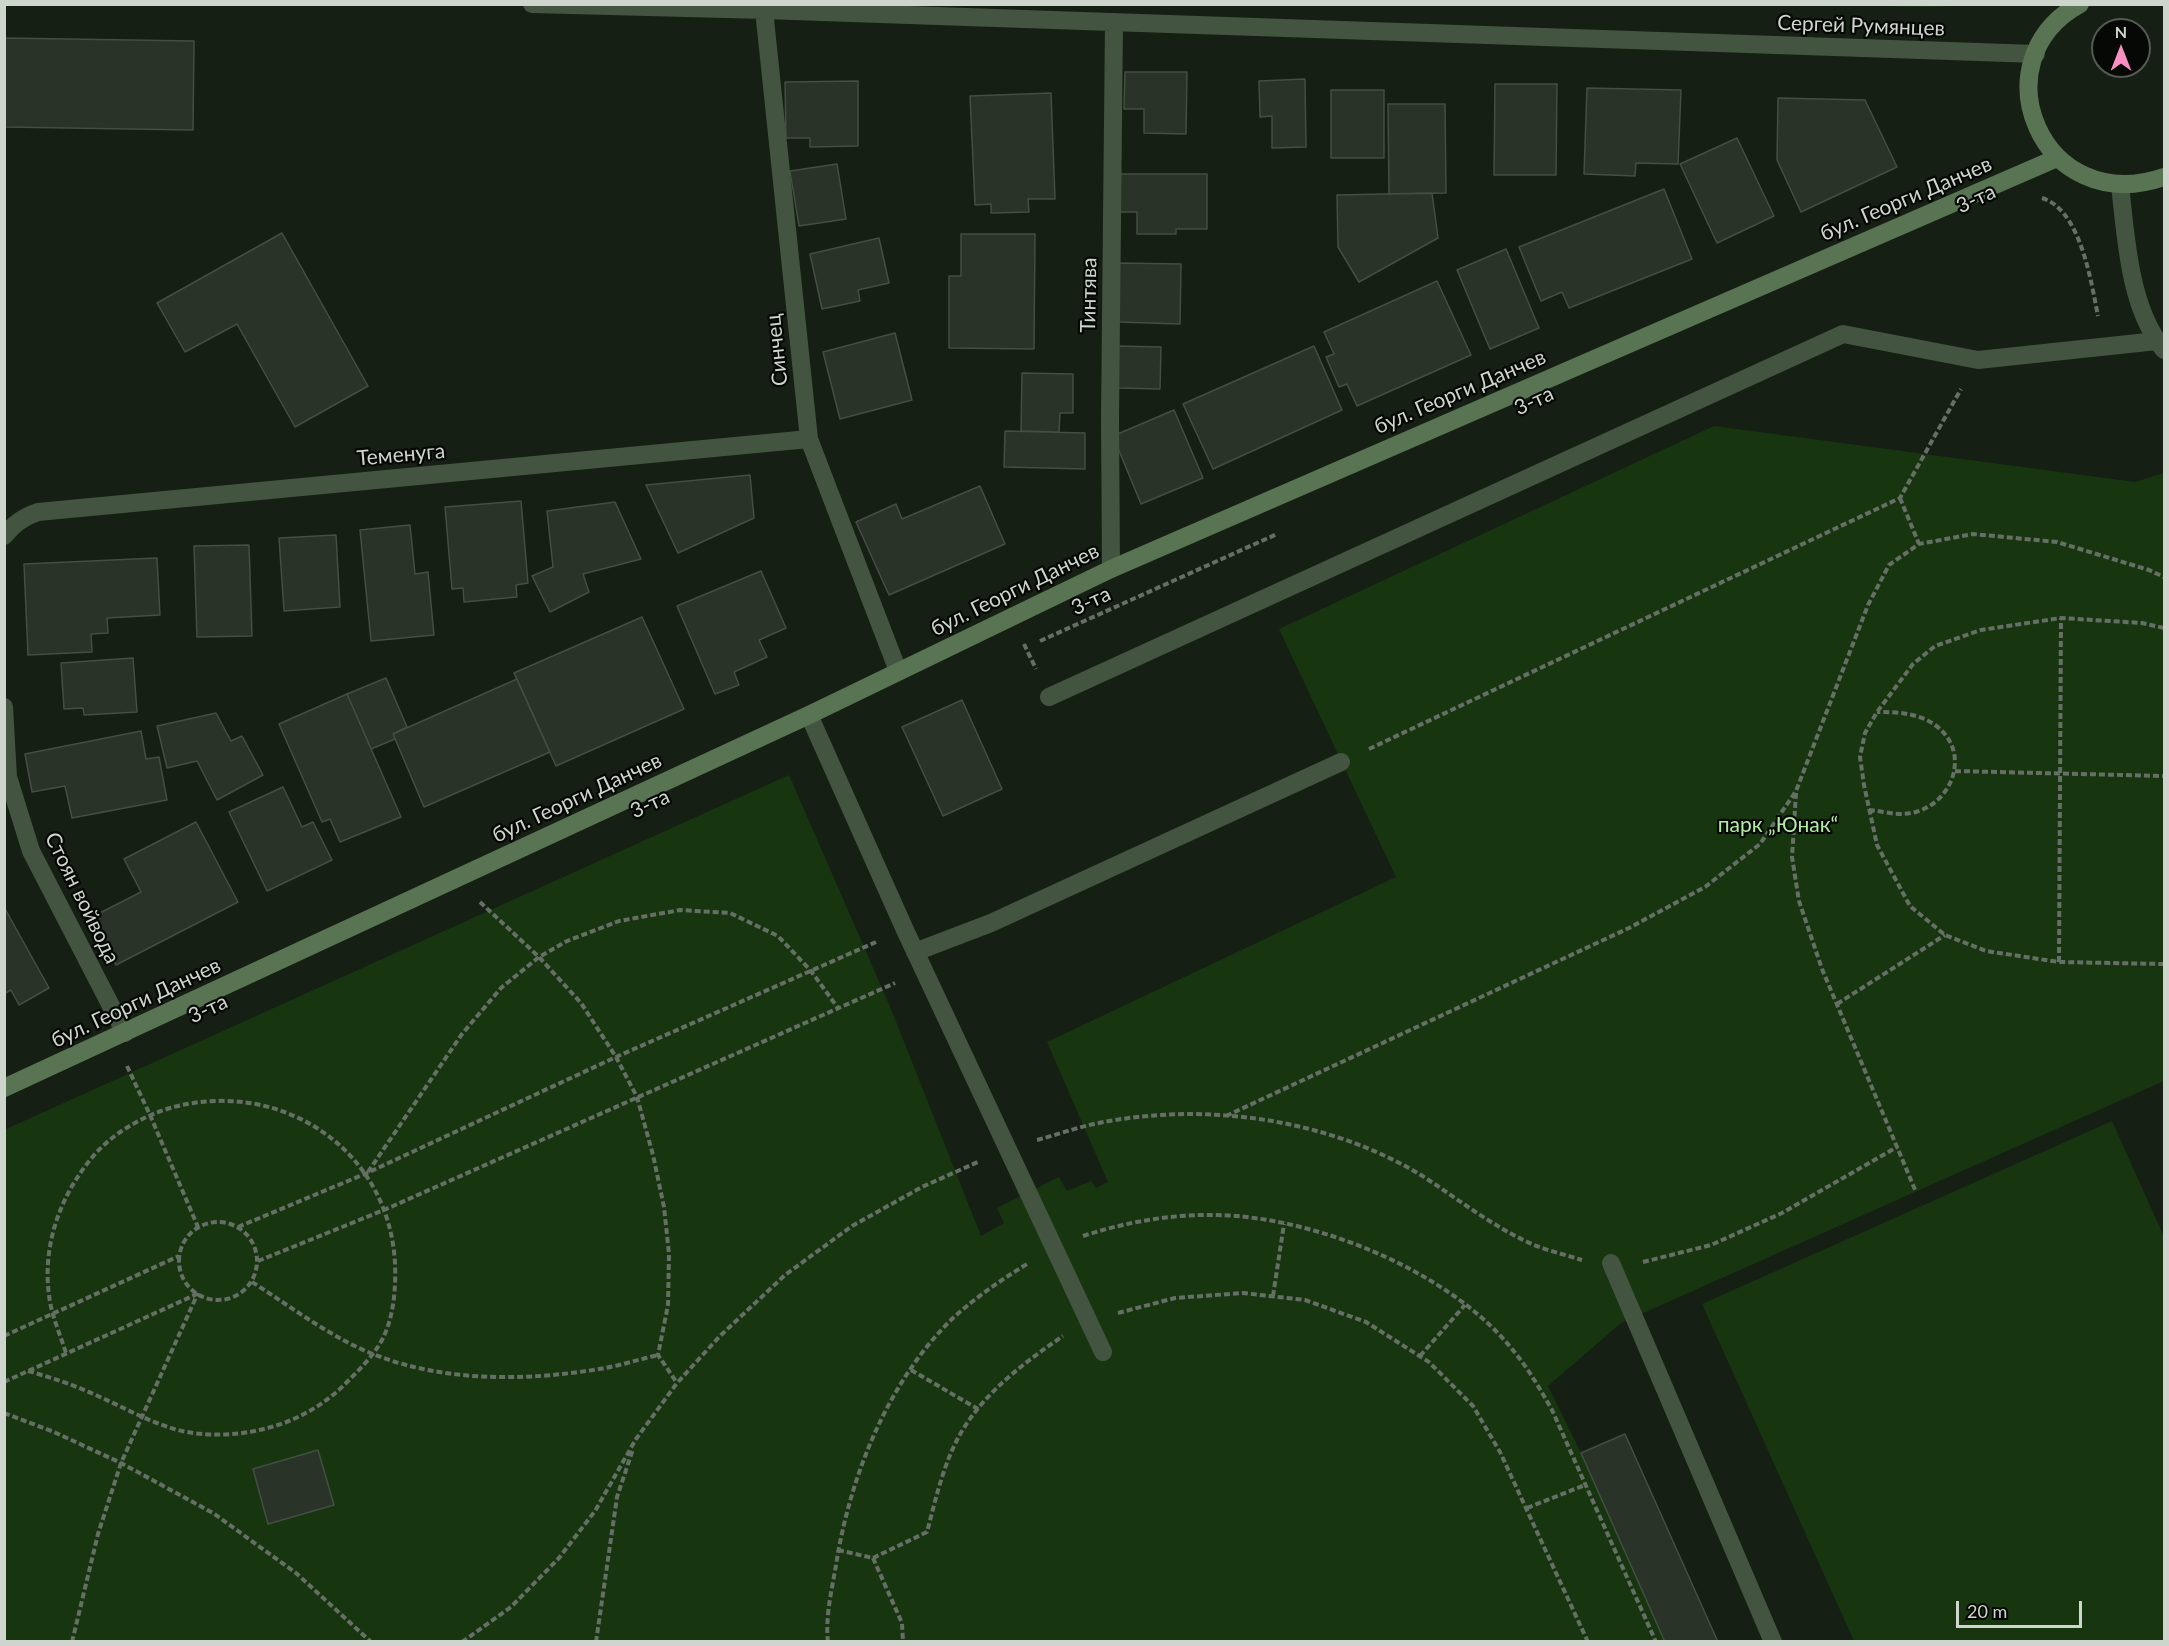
<!DOCTYPE html>
<html>
<head>
<meta charset="utf-8">
<style>
  body { margin:0 }
  #map { position:relative; width:2169px; height:1646px; overflow:hidden; background:#161f14; font-family:Lato,sans-serif }
  canvas { display:block }
  .frame { position:absolute; inset:0; border:6px solid #ced5cd; pointer-events:none }
  .north { position:absolute; left:2091px; top:18px; width:60px; height:60px; box-sizing:border-box; background:#050804; border:2px solid #555a54; border-radius:50%; rotate:0deg; font-size:16px; font-weight:700; line-height:24px; text-align:center; color:#ced5cd }
  .north::after { content:''; display:block; margin:auto; width:21px; height:27px; background:#fb8fc4; clip-path:polygon(50% 0,100% 100%,50% 72%,0 100%) }
  .scale { position:absolute; left:1956px; top:1601px; width:126px; height:27px; box-sizing:border-box; border:3px solid #ced5cd; border-top:0; padding-left:8px; font-size:18px; line-height:21px; white-space:nowrap; color:#ced5cd; -webkit-text-stroke:4px #050804; paint-order:stroke }
</style>
</head>
<body>
<div id="map">
<canvas width="2169" height="1646"></canvas>
<div class="frame"></div>
<div class="north">N</div>
<div class="scale">20 m</div>
</div>
<script>
const c = document.querySelector('canvas').getContext('2d');
c.lineJoin = 'round';
function fillPath(path, color) {
  c.fillStyle = color;
  c.fill(path, 'evenodd');
}
function stroke(path, color, width, dash) {
  c.strokeStyle = color;
  c.lineWidth = width;
  c.lineCap = dash ? 'butt' : 'round';
  c.setLineDash(dash || []);
  c.stroke(path);
}
function write(font, color, halo, rows, align = 'center') {
  c.font = font + ' Lato,sans-serif';
  c.lineWidth = 4.5;
  c.setLineDash([]);
  c.textBaseline = 'middle';
  c.strokeStyle = halo;
  c.fillStyle = color;
  for (const [text, x, y, turn = 0] of rows) {
    c.save();
    c.translate(x, y);
    c.rotate((+turn || 0) * Math.PI / 180);
    c.textAlign = isNaN(turn) ? turn : align;
    if (halo) c.strokeText(text, 0, 0);
    c.fillText(text, 0, 0);
    c.restore();
  }
}
fillPath(new Path2D(`
  M1832 5H1975L1927 7Z
  M1714 426 2135 482 2164 473V1081L1621 1323 1548 1386 1581 1453 1625 1434 1718 1641H5L4 1130 789 775 891 1009 981 1236 1004 1223 997 1208 1059 1177 1067 1191 1091 1181 1096 1188 1108 1182 1047 1042 1396 877 1279 629Z
  M2112 1121 2164 1237V1641H1854L1702 1304Z`), '#17360f');
const building = new Path2D(`
  M4 38 194 41 193 130 4 127Z
  M1125 72H1187L1186 134 1144 133V109H1124Z
  M1305 79 1306 147 1272 148V116L1260 117 1259 81Z
  M858 81V146L810 147V138H786L785 82Z
  M1495 84H1557L1556 175H1494Z
  M1587 88 1681 90 1678 164 1636 163 1635 176 1584 174Z
  M1331 90H1384V158H1331Z
  M1051 93 1055 199H1028L1029 212 991 213V204L975 205 970 96Z
  M1778 98 1865 100 1897 167 1801 212 1777 160Z
  M1388 104H1445L1446 193 1389 194Z
  M1737 138 1774 216 1717 243 1680 164Z
  M837 164 846 219 799 226 790 171Z
  M1120 174H1207V229H1176V234H1137V212H1120Z
  M1664 189 1692 259 1569 308 1562 292 1541 301 1519 247Z
  M1432 193 1438 238 1359 282 1338 247 1337 195Z
  M282 233 368 386 295 427 237 324 185 352 157 303Z
  M961 234H1035L1034 349 949 348V276H961Z
  M879 238 889 283 858 290 860 301 822 309 810 254Z
  M1506 249 1539 328 1490 349 1457 270Z
  M1118 263 1181 264 1180 324 1117 322Z
  M1437 281 1471 355 1357 406 1347 384 1339 387 1326 357 1334 354 1324 332Z
  M895 333 912 400 840 419 823 352Z
  M1118 346 1161 347 1160 389 1117 388Z
  M1314 346 1342 410 1213 469 1183 404Z
  M1022 373 1073 374V413H1060L1059 432 1021 431Z
  M1174 410 1203 478 1141 504 1113 436Z
  M1005 431 1085 433V469L1004 467Z
  M750 475 754 518 678 553 646 485Z
  M980 486 1005 544 889 595 856 522 896 504 902 519Z
  M521 501 528 583 516 585 517 597 464 602 463 588 452 589 445 507Z
  M615 502 641 559 583 574 589 592 550 612 532 576 553 567 547 511Z
  M410 525 415 574 428 572 434 635 371 641 360 530Z
  M336 535 340 607 284 611 279 538Z
  M249 545 252 636 197 637 194 546Z
  M157 558 160 615 107 618 108 633 91 634 92 652 28 655 24 564Z
  M761 571 786 628 759 640 767 657 734 672 739 685 715 694 677 606Z
  M642 617 684 709 556 766 514 673Z
  M133 658 137 712 84 715 83 708 64 709 61 663Z
  M386 678 407 727 393 734 395 739 371 749 347 694Z
  M517 679 550 752 424 807 393 734Z
  M347 694 401 817 340 842 330 819 322 822 279 724Z
  M962 700 1002 789 943 816 902 727Z
  M216 713 231 741 242 736 263 775 217 800 197 761 167 768 157 726Z
  M141 731 146 759 159 757 167 800 72 818 65 786 32 792 25 754Z
  M283 787 302 827 313 822 332 860 267 891 229 812Z
  M196 822 238 902 116 965 92 917 141 892 124 859Z
  M4 907 49 988 19 1005 11 990 4 994Z
  M1625 1434 1718 1642H1665L1581 1453Z
  M318 1450 334 1505 268 1524 253 1469Z`);
fillPath(building, '#293327');
stroke(building, '#444e42', 1.5);
stroke(new Path2D(`
  M2042 198C2081 210 2091 282 2098 316
  M1900 498 1919 544
  M2164 628 2142 623 2061 618 1981 630 1935 646 1913 664 1877 712 1865 733 1860 757 1864 785 1877 845 1910 906 1945 935 1986 951 2059 962 2164 964
  M1040 641 1277 534
  M1024 644 1036 669
  M1369 749 1900 498 1961 389
  M1955 771 2164 776
  M1796 793 1792 857 1799 901 1822 969 1916 1192
  M1869 810C1882 811 1897 816 1911 813 1952 806 1973 752 1935 725 1918 713 1898 712 1877 712
  M480 902 539 957 581 1003 616 1057 637 1097 653 1155 664 1207 669 1254 668 1305 658 1355 677 1383
  M2059 962 2061 618
  M1837 1004 1945 935
  M127 1066 150 1115 198 1227
  M1226 1116 1629 928 1705 887 1760 844 1796 791 1868 605 1889 565 1919 544 1973 534 2057 542 2149 570 2164 577
  M1037 1140C1056 1135 1075 1128 1094 1124 1202 1101 1326 1118 1421 1175 1458 1199 1493 1227 1534 1245 1549 1251 1566 1255 1582 1260
  M368 1172 462 1034 501 988 539 957 567 941 619 921 680 910 730 913 778 936 811 971 838 1008
  M179 1261a39 39 0 1 1 78 0a39 39 0 1 1-78 0Z
  M238 1227 367 1173 616 1057 876 942
  M1083 1236C1126 1222 1171 1214 1217 1215 1316 1217 1449 1271 1512 1349 1528 1368 1540 1389 1552 1410L1656 1642
  M258 1261 384 1210 895 983
  M1643 1262 1711 1245 1782 1213 1897 1147
  M252 1282C282 1301 313 1324 345 1341 423 1383 519 1383 605 1368 622 1365 640 1359 658 1355
  M1273 1296 1284 1224
  M1118 1313 1175 1298 1243 1293 1305 1300 1366 1322 1429 1362 1473 1406 1500 1452 1588 1642
  M4 1336 179 1256
  M1420 1356 1465 1305
  M911 1370 978 1409
  M28 1371C53 1378 77 1386 100 1397 134 1412 166 1432 203 1434 257 1438 311 1420 348 1381 361 1368 375 1354 383 1338 394 1316 396 1287 395 1263 389 1154 291 1085 187 1104 154 1110 119 1128 96 1153 62 1191 42 1243 49 1295 51 1314 60 1334 66 1353
  M4 1382 197 1294
  M4 1413 54 1432 121 1463 213 1513 296 1573 371 1642
  M1527 1508 1585 1485
  M838 1550 873 1558 927 1532C936 1498 944 1461 962 1431 986 1391 1025 1362 1063 1336
  M873 1558 902 1623 903 1642
  M72 1642 98 1534 121 1463 198 1293
  M462 1642 511 1607 559 1558 595 1511 636 1439 677 1383 720 1336 785 1275 852 1226 922 1187 980 1161
  M596 1642 617 1497 633 1449
  M828 1642C825 1617 832 1589 836 1565 850 1476 888 1381 953 1318 976 1297 1001 1280 1027 1264`), '#666f65', 4, [6, 3]);
stroke(new Path2D(`
  M1049 697 1843 334 1978 360 2157 341
  M809 715 905 930 1103 1352
  M915 952 991 923 1341 762
  M1611 1263 1773 1642`), '#435440', 18);
stroke(new Path2D(`
  M532 4 764 10 2036 54
  M764 10 809 439 898 671
  M2120 185C2126 237 2129 308 2164 350
  M4 536C14 524 23 517 38 512L809 439
  M1111 569 1110 418 1114 22
  M4 707 8 777 31 851 125 1033`), '#435440', 18);
stroke(new Path2D(`
  M2080 4C1977 60 2041 219 2164 177
  M4 1088 809 715 1111 569 2057 158`), '#597453', 18);
write('21px', '#ced5cd', '#050804', [
  ["Сергей Румянцев",1861,26,2],
  ["бул. Георги Данчев",1906,199,-23],
  ["3-та",1976,199,-25],
  ["Тинтява",1089,295,-89],
  ["Синчец",777,350,-96],
  ["бул. Георги Данчев",1460,392,-23],
  ["3-та",1534,401,-25],
  ["Теменуга",401,455,-5],
  ["бул. Георги Данчев",1015,590,-26],
  ["3-та",1091,601,-24],
  ["бул. Георги Данчев",577,798,-25],
  ["3-та",650,804,-25],
  ["Стоян войвода",82,898,64],
  ["бул. Георги Данчев",136,1003,-25],
  ["3-та",208,1009,-25]
]);
write('21px', '#b0eda2', '#050804', [
  ["парк „Юнак“",1778,825]
]);
</script>
</body>
</html>
